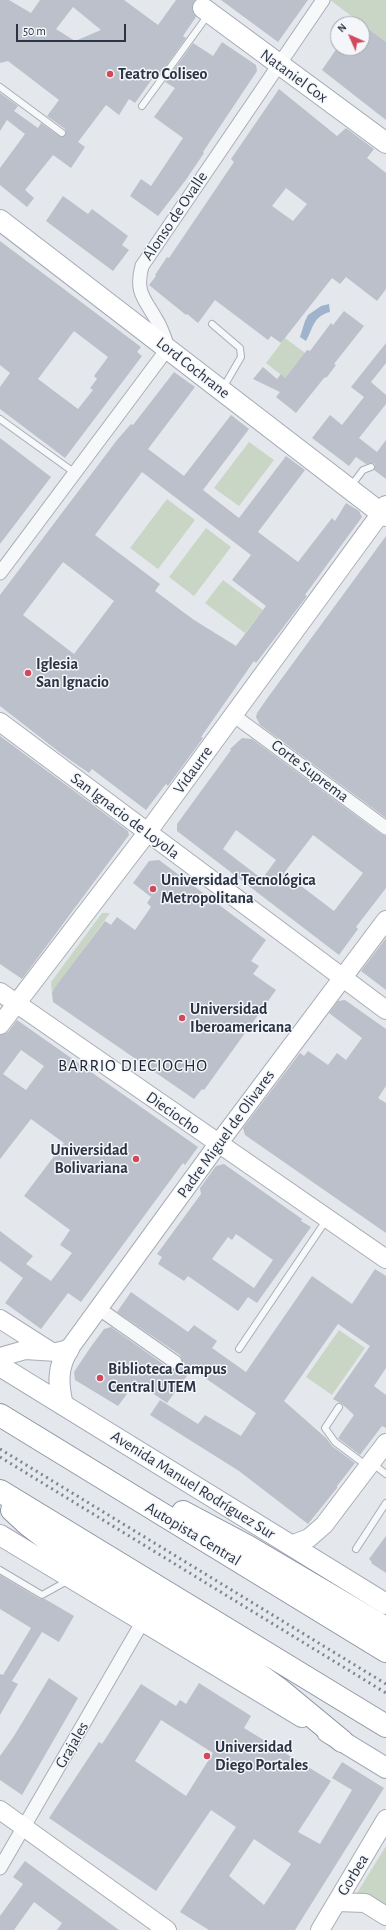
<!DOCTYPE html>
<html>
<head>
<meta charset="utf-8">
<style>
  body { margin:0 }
  #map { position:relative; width:386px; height:1930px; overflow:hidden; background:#e4e7ec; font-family:"Alegreya Sans",sans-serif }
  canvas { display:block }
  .north { position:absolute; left:330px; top:16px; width:40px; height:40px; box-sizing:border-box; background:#f4f6f9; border:1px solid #a4a8b1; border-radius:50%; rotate:315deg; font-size:11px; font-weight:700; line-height:16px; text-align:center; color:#2b3445 }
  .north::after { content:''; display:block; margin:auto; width:14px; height:18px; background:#d1495b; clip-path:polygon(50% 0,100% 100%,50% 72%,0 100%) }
  .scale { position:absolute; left:16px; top:24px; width:110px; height:18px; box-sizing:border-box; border:2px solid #2b3445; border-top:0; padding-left:5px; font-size:12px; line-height:14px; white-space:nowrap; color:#2b3445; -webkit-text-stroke:3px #f4f6f9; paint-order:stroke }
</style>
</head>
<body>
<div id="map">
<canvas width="386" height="1930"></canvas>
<div class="north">N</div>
<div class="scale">50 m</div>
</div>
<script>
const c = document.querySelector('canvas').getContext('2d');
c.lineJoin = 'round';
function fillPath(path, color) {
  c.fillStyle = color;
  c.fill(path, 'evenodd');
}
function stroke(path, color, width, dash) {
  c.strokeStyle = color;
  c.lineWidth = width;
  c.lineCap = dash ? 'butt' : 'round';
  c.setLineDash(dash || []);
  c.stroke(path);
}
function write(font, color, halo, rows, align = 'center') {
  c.font = font + ' "Alegreya Sans",sans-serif';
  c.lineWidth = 3;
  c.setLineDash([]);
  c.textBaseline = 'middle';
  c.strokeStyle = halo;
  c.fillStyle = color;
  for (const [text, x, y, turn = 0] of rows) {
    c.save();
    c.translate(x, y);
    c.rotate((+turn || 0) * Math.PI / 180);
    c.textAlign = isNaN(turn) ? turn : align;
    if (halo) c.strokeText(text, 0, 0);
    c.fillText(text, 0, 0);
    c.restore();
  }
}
fillPath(new Path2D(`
  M330 0H386V42Z
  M285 338 305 353 285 378 266 363Z
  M249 442 274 460 239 506 214 488Z
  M167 499 195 520 158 569 130 548Z
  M206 528 231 547 194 596 169 577Z
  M223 580 263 610 245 633 205 603Z
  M102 913H110L52 993 51 982Z
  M339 1330 365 1348 332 1395 306 1377Z
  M386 1846V1907L357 1893Z`), '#c9d6c5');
fillPath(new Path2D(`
  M329 304 330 312C313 316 313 329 306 341L300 337 305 321 308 315 321 306Z`), '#9fb4cc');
fillPath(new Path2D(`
  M0 0H9L31 13 40 0H124L158 25 176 0H195L192 7 193 13 196 17 183 36 186 38 158 77 155 75 135 103 129 99 119 115 106 105 78 142 85 147 71 168 53 155 25 190 34 198 27 207 0 185V168L25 134 7 120 0 131V93L18 106 14 111 38 128 41 123 61 137H64L66 133 65 129 47 116 59 100 8 61 0 63ZM73 7 101 30 75 41 56 29Z
  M221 0H308L278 42Z
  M362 24 386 42V120L322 70 337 48H362Z
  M222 42 256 65 257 71 203 152 204 153 185 181 158 216 130 196 141 179 151 186 183 138 154 117 175 88 165 82 193 43 213 56Z
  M279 89 337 136 346 128 374 149 367 158 386 173V289L377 301 346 277 340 284 332 278 281 343 271 336 268 340 215 300 198 323 187 314 186 315 149 285 156 276 155 275 167 257 169 258 234 162 231 159ZM286 188 307 204 293 221 272 206Z
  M63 196 88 214 92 209 128 236 122 245 129 250 113 271 46 221Z
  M0 241 141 347 137 352 142 356 65 458 0 409V387L10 373 0 365ZM74 331 108 357 94 376 97 379 90 388 93 390 78 409 38 379Z
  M344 311 364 326 334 364 336 365 327 377 324 378 296 413 276 397 280 392 253 379 263 367 277 379 281 374 285 378 307 350 310 351 331 323 333 325Z
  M386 343V363L371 382 386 395V404L359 438 377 452 386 440V479L374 470 375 466 374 463 366 464 356 457 349 466 312 438 330 415 342 425 364 397 351 387Z
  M174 372 195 387 148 449 184 476 231 415 249 429 203 490 239 518 286 456 305 470 258 532 298 562 332 518 335 521 346 503 359 511 362 517 305 595 307 596 256 663 254 661 201 737 203 738 168 786 166 784 146 810 92 769 89 773 63 755 0 706V595L117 440 131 424 133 425ZM142 472 251 555 232 580 266 606 236 646 194 620 155 591 160 584 95 535ZM63 562 114 601 74 654 23 615Z
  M0 438 51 477 0 544Z
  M386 536V818L260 725 256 717 257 713 266 700Z
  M0 736 128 831 129 835 22 979 0 964Z
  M242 738 252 739 381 834 386 836V888L356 927 358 929 339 955 177 831V824L231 750 230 749ZM236 830 276 860 262 879 223 849ZM313 835 363 873 334 911 284 873Z
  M159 860 266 940 251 961 259 966 253 974 276 990 204 1090 202 1089 194 1099 53 1002 52 993 56 986 105 921 111 925 117 917 135 930 151 907 147 903 151 897 133 883 149 861Z
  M386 938V990L361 971Z
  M345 1000 386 1029V1086L378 1098 386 1103V1233L245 1135 243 1128 300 1053 304 1056 308 1051 328 1065 337 1053 346 1060 362 1038 329 1013 338 1001Z
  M17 1020 198 1147 185 1165 183 1163 81 1302 68 1293 41 1329 5 1303 23 1278 0 1261V1231L33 1256 26 1264 51 1281 72 1253 60 1245 70 1230 24 1196 64 1143 31 1119 0 1159V1035L8 1032ZM21 1050 44 1066 26 1090 3 1074Z
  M224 1164 302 1219 301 1221 311 1227 257 1303 248 1297 238 1311 188 1276 184 1281 158 1264 162 1257 157 1254 201 1194 200 1188 216 1166ZM236 1234 273 1260 254 1288 212 1259 228 1237 232 1240Z
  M375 1269 386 1276V1368L374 1386 386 1395V1428L382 1426 360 1455 338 1438 354 1415 342 1404 333 1399 370 1346 338 1324 284 1401 326 1438 332 1446 355 1463 337 1486V1488L308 1524 239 1471 150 1415 160 1400 198 1424 205 1415 241 1436 256 1413 192 1369 167 1403 136 1382 118 1406 75 1380 74 1372 90 1348 104 1329 111 1327 170 1369H178L182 1366V1359L180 1355 117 1312 131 1292 188 1332 194 1325 217 1341 212 1348 246 1372 312 1276 352 1304Z
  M386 1536V1573L371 1563 372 1562 369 1559Z
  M0 1575 40 1599H45L74 1616 59 1642 42 1632 12 1681 18 1684 0 1715V1674L3 1675 31 1628 0 1609Z
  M49 1678 78 1698 22 1795 0 1780V1756L14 1736Z
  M199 1683 251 1716 244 1728 331 1781 298 1832 320 1844 352 1790 332 1778 342 1762 384 1788 295 1930H209L180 1912 236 1827 211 1810 156 1891 49 1818 99 1742 102 1744 141 1684 176 1706 180 1700 186 1704ZM161 1720 213 1753 186 1796 135 1761ZM254 1839 291 1864 264 1905 229 1876Z
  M25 1861 78 1900 119 1930H57L62 1923 34 1902 14 1930H0V1916L23 1884 13 1877Z`), '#bbc0ca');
const lane = new Path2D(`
  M0 87 62 133
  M142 106 208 15
  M212 324 240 348 241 357 223 388
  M0 419 75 473
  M351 486 363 470 371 467
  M239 1349 327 1219
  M339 1407 325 1428 335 1442 367 1466
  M373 1464 386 1474
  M356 1549 386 1503
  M0 1570 42 1595 69 1580`);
const street = new Path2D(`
  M0 573 168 348C165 338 162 328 156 319 144 298 135 292 142 266L323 0
  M233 715 386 828
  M98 1308 175 1362
  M0 1868 143 1621`);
const secondary = new Path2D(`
  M0 722 386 1010
  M0 992 386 1259
  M0 1025 147 833 381 513 386 517
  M0 1319 50 1351
  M0 1357 25 1350 57 1352 69 1349 218 1144 386 920
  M291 1545 309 1538 324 1525 386 1443
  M0 1810 167 1930
  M337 1902 365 1903 386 1916
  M320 1930 386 1819`);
const primary = new Path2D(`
  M203 8 386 143
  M0 220 381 513 386 506
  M0 1366 386 1604
  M63 1405C58 1385 57 1366 69 1349
  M0 1535 302 1717
  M327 1732 386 1768`);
const highway = new Path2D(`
  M0 1415 386 1651
  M0 1491 386 1726
  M12 1510 27 1524 62 1551 240 1661 279 1689 342 1741
  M183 1512 247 1546 386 1628`);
stroke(lane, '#a9aeb7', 8);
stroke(street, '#a9aeb7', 15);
stroke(secondary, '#a9aeb7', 20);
stroke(primary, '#a3abb8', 22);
stroke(highway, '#8b94a3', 24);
stroke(lane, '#f7f8fa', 6);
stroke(street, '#f7f8fa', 13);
stroke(secondary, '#fff', 18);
stroke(primary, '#fff', 20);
stroke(highway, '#fff', 22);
stroke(new Path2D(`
  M0 1449 386 1684
  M0 1457 386 1693`), '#7d8696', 3, [2, 4]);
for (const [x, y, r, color] of [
  [110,74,4,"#d1495b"],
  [28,673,4,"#d1495b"],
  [153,889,4,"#d1495b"],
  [182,1018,4,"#d1495b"],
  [136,1159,4,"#d1495b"],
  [100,1378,4,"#d1495b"],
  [207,1756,4,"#d1495b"]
]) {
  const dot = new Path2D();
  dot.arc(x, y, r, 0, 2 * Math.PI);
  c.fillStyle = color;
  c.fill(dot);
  stroke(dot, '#f4f6f9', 1.5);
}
write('bold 16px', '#2b3445', '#f4f6f9', [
  ["Teatro Coliseo",118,74],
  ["Iglesia",36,664],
  ["San Ignacio",36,682],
  ["Universidad Tecnológica",161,880],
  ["Metropolitana",161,898],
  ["Universidad",190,1009],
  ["Iberoamericana",190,1027],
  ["Universidad",128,1150,"right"],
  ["Bolivariana",128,1168,"right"],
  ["Biblioteca Campus",108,1369],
  ["Central UTEM",108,1387],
  ["Universidad",215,1747],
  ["Diego Portales",215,1765]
], 'left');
write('16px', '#2b3445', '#f4f6f9', [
  ["Nataniel Cox",294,76,36],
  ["Alonso de Ovalle",175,216,-56],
  ["Lord Cochrane",193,368,38],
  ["Vidaurre",193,770,-54],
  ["Corte Suprema",310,771,37],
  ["San Ignacio de Loyola",125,816,37],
  ["Dieciocho",173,1113,35],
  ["Padre Miguel de Olivares",226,1134,-54],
  ["Avenida Manuel Rodríguez Sur",193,1485,32],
  ["Autopista Central",193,1534,31],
  ["Grajales",72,1745,-60],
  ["Gorbea",353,1875,-59]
]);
c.letterSpacing = '1px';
write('17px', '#1d2536', '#f4f6f9', [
  ["BARRIO DIECIOCHO",133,1066]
]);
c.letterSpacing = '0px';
</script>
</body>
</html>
